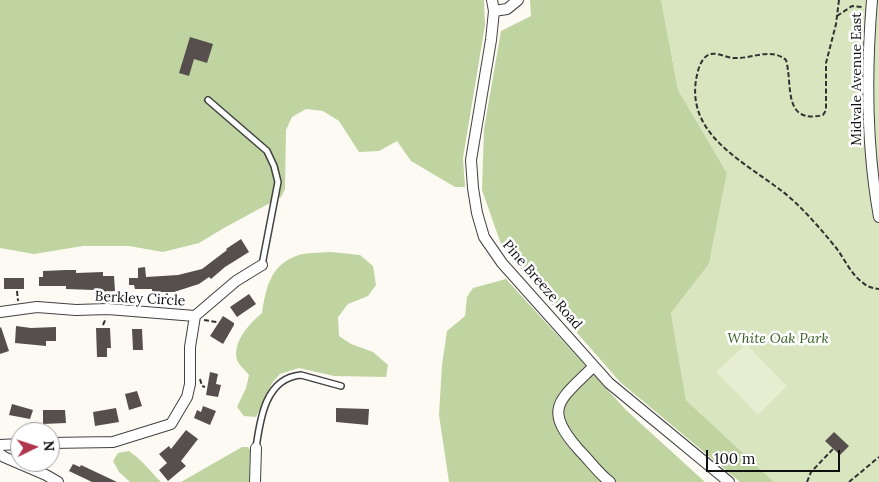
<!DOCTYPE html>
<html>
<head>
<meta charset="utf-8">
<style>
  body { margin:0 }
  #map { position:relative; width:879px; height:482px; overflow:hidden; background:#fdfaf3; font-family:Lora,serif }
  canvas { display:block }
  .north { position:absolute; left:10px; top:422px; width:50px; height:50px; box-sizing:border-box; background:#fff; border:1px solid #9f9f9f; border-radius:50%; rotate:86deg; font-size:14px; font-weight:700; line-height:20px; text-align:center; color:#0f0f0f }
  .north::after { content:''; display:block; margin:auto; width:18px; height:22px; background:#b0364d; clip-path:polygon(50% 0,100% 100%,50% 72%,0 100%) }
  .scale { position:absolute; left:706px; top:450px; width:134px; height:22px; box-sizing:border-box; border:2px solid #0f0f0f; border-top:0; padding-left:6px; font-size:15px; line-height:18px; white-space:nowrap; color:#0f0f0f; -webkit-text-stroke:4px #fff; paint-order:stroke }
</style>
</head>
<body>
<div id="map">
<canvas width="879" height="482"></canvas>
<div class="north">N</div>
<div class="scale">100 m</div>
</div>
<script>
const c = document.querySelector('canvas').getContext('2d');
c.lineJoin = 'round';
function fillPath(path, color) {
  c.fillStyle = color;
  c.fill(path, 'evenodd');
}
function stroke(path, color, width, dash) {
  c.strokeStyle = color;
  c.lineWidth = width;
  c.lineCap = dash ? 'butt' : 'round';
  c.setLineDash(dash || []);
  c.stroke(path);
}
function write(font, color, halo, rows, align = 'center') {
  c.font = font + ' Lora,serif';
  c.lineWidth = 5;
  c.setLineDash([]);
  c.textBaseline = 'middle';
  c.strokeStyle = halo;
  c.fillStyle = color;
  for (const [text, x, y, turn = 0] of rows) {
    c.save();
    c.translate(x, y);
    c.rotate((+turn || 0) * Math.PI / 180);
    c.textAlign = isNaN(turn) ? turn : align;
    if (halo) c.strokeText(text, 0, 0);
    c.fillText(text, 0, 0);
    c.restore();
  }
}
fillPath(new Path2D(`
  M661 0H879V482H774L686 400 671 313 709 264 727 173 678 90Z`), '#d8e5bf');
fillPath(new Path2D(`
  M0 0H484L485 25 463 158 465 187H455L411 161 397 141 379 151 359 152 339 121 323 111 306 109 292 117 286 130 285 189 281 197 224 228 199 243 163 252 129 246H83L34 254 0 248Z
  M530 0H661L678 90 727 173 709 264 671 313 686 400 774 482H740L620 382 502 247 482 190 484 129 501 31 531 16Z
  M331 252 360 255 373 266 376 285 368 296 348 304 338 317 339 336 351 344 373 352 388 365 386 377 334 376 299 368 280 374 272 383 256 417 244 416 237 407 246 388 249 375C246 371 239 365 237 360 232 342 250 323 262 313 266 288 270 266 296 256 306 252 320 253 331 252Z
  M506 279 626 410 705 482H449L439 415 442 365 447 331 465 316 467 297 473 288Z
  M242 447H248L250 450 249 482H181Z
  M129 451C142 460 150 471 161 482H130L119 472 113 461 118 453Z`), '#bfd4a0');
fillPath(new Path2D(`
  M746 344 787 386 758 415 716 372Z`), '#e7edd0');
fillPath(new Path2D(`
  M190 37 213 44 207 63 194 59 189 76 179 73Z
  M241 239 249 252 225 267 211 279 209 277 199 284 174 292H152V289H135L134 285H129V278H138V268L145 267 146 277 178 275 202 269 227 250 226 249Z
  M66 270H76V273L103 272V276H114L115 291 94 292V290L66 289V286H39V277H43V271Z
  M4 278H24V289H4Z
  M249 294 256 304 237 317 230 307Z
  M223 316 234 323V325L223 344 210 336Z
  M16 326 31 328 56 327V341H46V346L15 343Z
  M1 327 9 351 0 354V328Z
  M96 328H110L111 348H107V357H97Z
  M132 329H142L143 350H133Z
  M210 372 218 374 216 384 221 385 218 397 206 395Z
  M137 391 142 406 129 410 125 394Z
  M12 404 33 410 30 419 9 415Z
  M203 406 216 411 210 425 194 418 197 410 201 412Z
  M116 408 119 422 95 426 93 412Z
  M336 408 369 409 368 425 336 422Z
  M43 410H65L66 423 43 424Z
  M186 430 198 439 181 461 186 466 168 481 159 470 167 463 159 454 169 446 171 449Z
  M834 432 849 446 840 455 825 441Z
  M73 464 80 467 81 465 117 482H92L69 471Z`), '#564f4d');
const lane = new Path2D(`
  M208 100 267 151 274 166 278 182 262 265
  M256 448C260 420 265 378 301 375L341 386`);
const street = new Path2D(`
  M492 0 494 11 491 40 471 160 473 188 477 213 484 237 502 263 609 383 729 482
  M872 0C866 73 866 145 879 217
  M494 11 507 9 518 0
  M0 312 37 307 76 310 108 309 195 316 236 281 262 265
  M594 366C560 400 541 408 580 451 590 461 599 474 610 482
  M50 443 113 442 171 424 187 397 190 384V347L195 316
  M0 445 20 444
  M0 454 4 457 46 475 58 482
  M255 482 256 448`);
stroke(lane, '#424242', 8);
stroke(street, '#424242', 12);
stroke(new Path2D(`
  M839 0 836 24 826 63V110L823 115C782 125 793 84 786 60 771 47 752 59 735 58 728 58 723 55 717 54 702 51 698 69 696 80 686 144 763 169 799 206 812 219 825 234 837 249 845 260 851 274 862 282 867 287 872 288 879 289
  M837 16 852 6 862 7
  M17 291 18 301
  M95 301V293
  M161 304 162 300 169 292
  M204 320 217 322
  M103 325 106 318
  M200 379 202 386 205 387
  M807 482 811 472 833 449
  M849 482 879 457`), '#313131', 2, [5, 2.5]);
stroke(lane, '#fff', 5);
stroke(street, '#fff', 10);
write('14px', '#0f0f0f', '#fff', [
  ["Midvale Avenue East",857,79,-90],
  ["Pine Breeze Road",542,285,49],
  ["Berkley Circle",140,299,3]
]);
write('italic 14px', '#3a6026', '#fff', [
  ["White Oak Park",778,339]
]);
</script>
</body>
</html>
